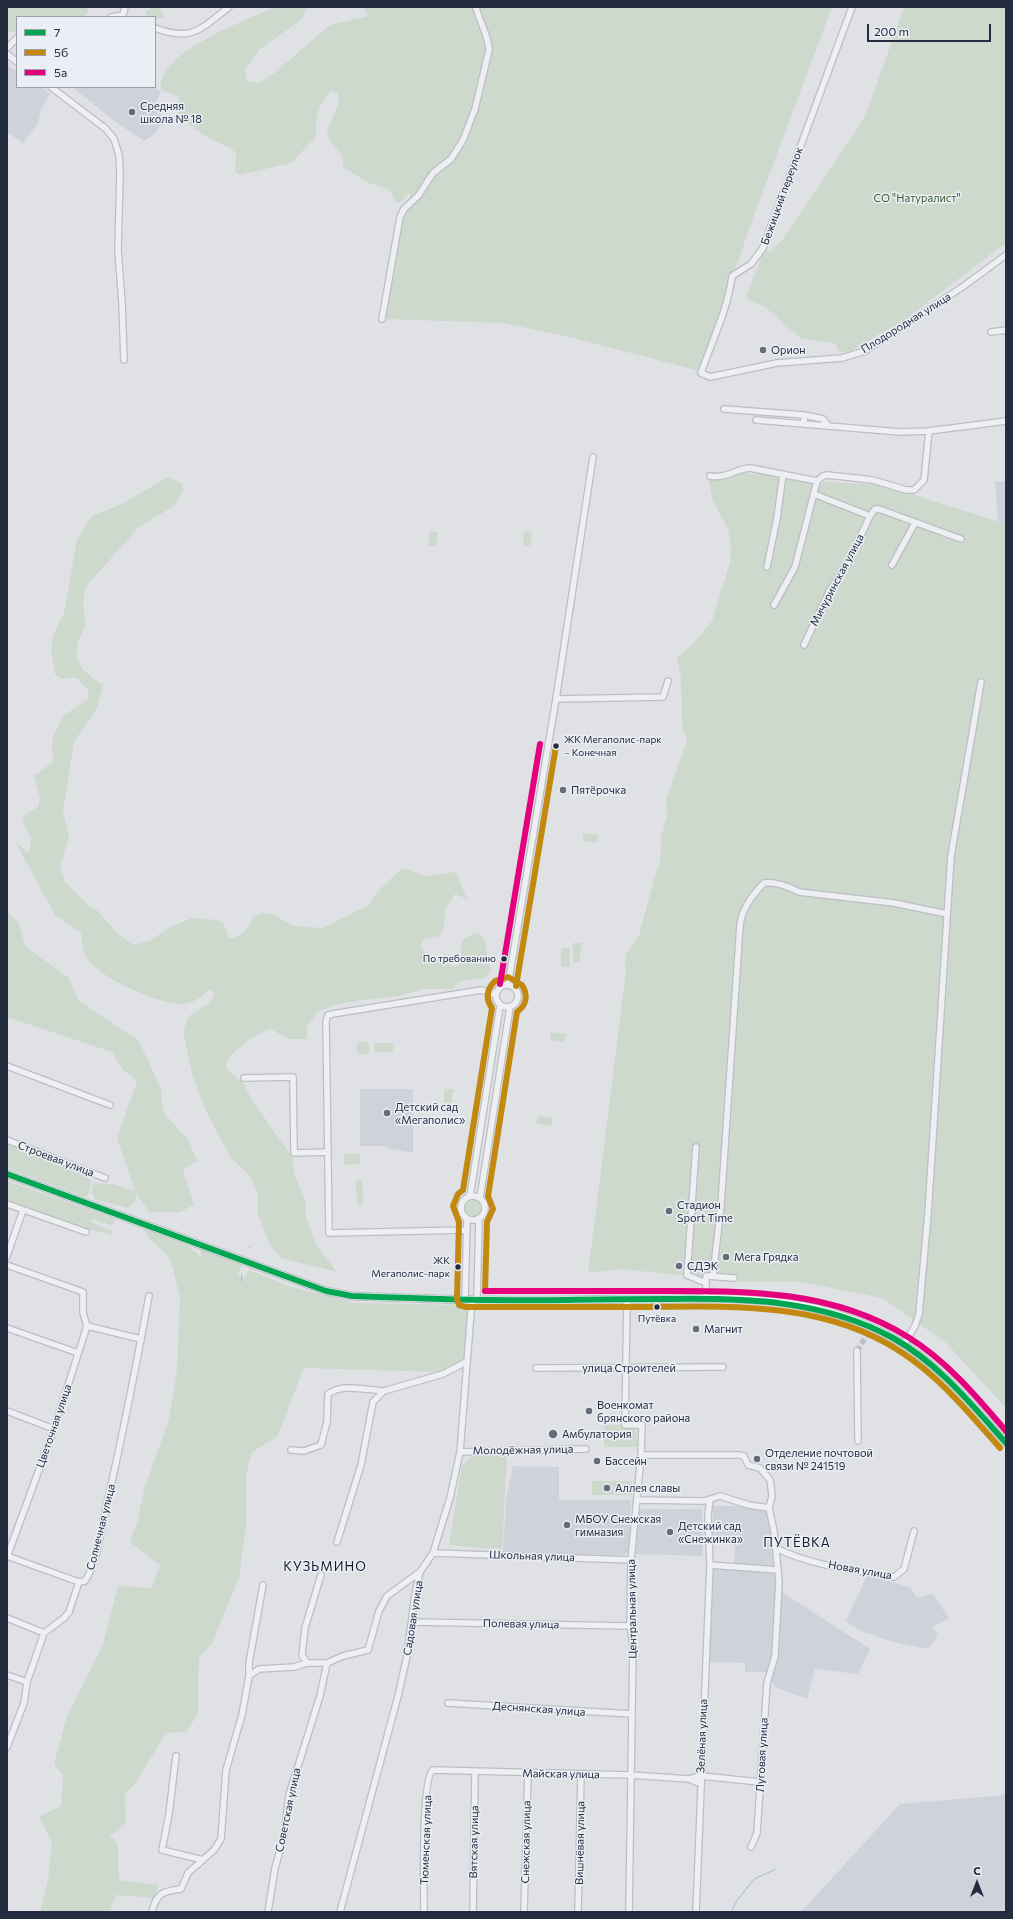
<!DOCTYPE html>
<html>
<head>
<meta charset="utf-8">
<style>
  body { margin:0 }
  #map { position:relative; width:1013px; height:1919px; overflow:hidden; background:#dfe1e5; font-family:Commissioner,sans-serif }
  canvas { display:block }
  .frame { position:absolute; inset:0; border:8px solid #242c3f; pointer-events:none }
  .legend { position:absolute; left:16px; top:16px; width:140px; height:72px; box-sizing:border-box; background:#ebeff5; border:1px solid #9ba1ac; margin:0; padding:5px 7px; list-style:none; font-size:12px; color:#242c3f }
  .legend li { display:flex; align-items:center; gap:8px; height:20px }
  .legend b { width:20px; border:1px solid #9ba1ac }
  .north { position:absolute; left:957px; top:1863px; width:40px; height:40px; -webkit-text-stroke:3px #ebeff5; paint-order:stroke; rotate:0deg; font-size:11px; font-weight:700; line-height:16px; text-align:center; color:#242c3f }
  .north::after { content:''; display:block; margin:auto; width:14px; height:18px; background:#242c3f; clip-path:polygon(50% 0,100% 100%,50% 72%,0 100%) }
  .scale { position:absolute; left:867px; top:24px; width:124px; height:18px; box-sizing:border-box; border:2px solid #242c3f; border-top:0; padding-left:5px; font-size:12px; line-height:14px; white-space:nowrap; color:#242c3f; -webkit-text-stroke:3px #ebeff5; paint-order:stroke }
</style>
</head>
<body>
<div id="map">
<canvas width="1013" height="1919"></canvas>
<div class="frame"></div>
<ul class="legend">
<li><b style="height:5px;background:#00a651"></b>7</li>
<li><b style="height:5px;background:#c28810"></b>5б</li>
<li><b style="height:5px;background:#e5007d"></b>5а</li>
</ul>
<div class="north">С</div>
<div class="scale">200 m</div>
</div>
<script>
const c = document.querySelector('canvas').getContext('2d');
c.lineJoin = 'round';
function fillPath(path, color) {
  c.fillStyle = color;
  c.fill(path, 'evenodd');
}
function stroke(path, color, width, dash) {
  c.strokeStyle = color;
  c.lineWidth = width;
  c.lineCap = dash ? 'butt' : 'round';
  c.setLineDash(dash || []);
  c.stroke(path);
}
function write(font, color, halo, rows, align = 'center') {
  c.font = font + ' Commissioner,sans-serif';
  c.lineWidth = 3;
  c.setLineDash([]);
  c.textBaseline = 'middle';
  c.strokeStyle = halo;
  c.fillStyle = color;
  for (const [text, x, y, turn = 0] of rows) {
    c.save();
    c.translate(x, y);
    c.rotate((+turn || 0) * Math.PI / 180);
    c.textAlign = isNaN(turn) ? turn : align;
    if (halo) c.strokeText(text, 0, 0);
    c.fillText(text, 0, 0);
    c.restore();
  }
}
fillPath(new Path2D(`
  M7 65 17 71V87H41L51 94 41 109 38 123 23 143 7 132Z
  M72 87H153L161 92 155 103 164 122 152 136 144 141 116 122Z
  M1006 481V524L998 521 995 482Z
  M360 1089H413V1153L386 1148 385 1146H360Z
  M513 1466 559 1467V1500H631L629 1550 624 1555 503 1553 506 1499Z
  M713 1506H765L772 1528 782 1592 870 1649 858 1674 815 1669 807 1699 775 1687 766 1672H745V1663L709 1662 714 1567H734L735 1545 713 1543Z
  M638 1509H702L703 1556 636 1554Z
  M868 1574 911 1588 917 1598 932 1593 949 1618 933 1627 938 1635 928 1649 889 1641 872 1634 862 1632 846 1621Z
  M1006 1793V1912H801L900 1804 1005 1795Z`), '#cfd2db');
fillPath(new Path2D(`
  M7 7H87L89 12 85 16 76 17H17V31L7 33Z
  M151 7H158L163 13 164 18H155V17L145 15V13Z
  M278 7H307L302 19 259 50 245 70 247 81 258 83 273 74 330 25 368 16 363 7H832L752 221 700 371 573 338 504 323 385 319 402 217 409 208 410 192 401 202H395L389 189 368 183 343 167 342 155 330 142 327 130 339 103 337 92 331 91C318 105 315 118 316 137L291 163 240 175 235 172 236 154 232 149 205 136 186 122 178 113 179 96 161 90C158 52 237 25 265 11Z
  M904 7H1006V243L907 318 848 353 838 351 836 344 800 338 765 307 746 298 764 250 770 252 783 239 865 117Z
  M707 472 783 475 817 481 882 485 1006 524V1408L945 1342 882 1298 801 1282H743L620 1269 588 1273 626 970 625 962 626 954 639 936 654 878 660 863 661 838 667 816 666 799 687 741 682 724 681 678 677 658 694 643 712 621 730 562 731 546 728 529 713 501Z
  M168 477 182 483 183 491 175 505 138 528 88 584C80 599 85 608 85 623 84 631 78 639 77 647 75 667 88 675 103 685L97 708 74 742 63 812 69 836 60 866 65 882 89 906 97 910 119 935 133 945 150 941 170 927 192 918 218 920 224 924 229 939C242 937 248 929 253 917L262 913 272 914 293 926 323 928 369 905 377 892 402 868 425 876 456 872 467 899 455 894 447 906 445 913 444 929 439 936 423 939 421 947 427 954 455 967 462 963C460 947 458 937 478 933L484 939 491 971 486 978 461 981 452 989H424L398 996 348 1002 334 1005 318 1012 307 1027V1039H290L270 1029C255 1034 235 1049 226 1062L227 1070 243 1082 252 1100 292 1157 294 1174 306 1203V1217L316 1244 336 1271 350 1275 281 1258 270 1245 257 1211 258 1195 256 1188 248 1174 230 1157 204 1107 193 1077 183 1031 189 1016 210 1002 215 995 211 989C201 996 195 1004 181 1004 159 1004 97 977 86 957 83 951 82 940 81 933L55 915 16 843 29 853 31 838 24 825 23 816 38 807 40 799 34 776 53 762 52 740 62 717 89 698 88 690 77 678 61 679 55 674 51 651 53 635 64 613 77 540 90 518 96 514 120 505Z
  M430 531 438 532 436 546 428 545Z
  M524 531 532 532 530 546 523 545Z
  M583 834H598V842H583Z
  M7 912 18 922 26 947 68 977 79 1001 139 1041 161 1089 163 1112 189 1141 197 1161 183 1170 194 1205 180 1212H149L136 1192V1200L129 1208 96 1200 92 1194V1186L95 1183 113 1184 135 1191 117 1138 137 1081 122 1069 112 1052 7 1017Z
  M573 943H582L579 962H573Z
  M561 948H570V967H561Z
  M551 1032 566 1034 565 1042 550 1040Z
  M356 1048a7 7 0 1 1 14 0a7 7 0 1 1-14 0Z
  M374 1043H393V1052H374Z
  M444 1089H453L451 1103H444Z
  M538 1116 553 1118 552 1126 536 1123Z
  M7 1141 48 1157 87 1177 91 1182 89 1193 85 1197 7 1168Z
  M344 1154H360V1164L344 1165Z
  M356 1180H362L363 1204H357Z
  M7 1181 115 1219 113 1226 93 1219 91 1222 113 1232 112 1235 88 1229 7 1200Z
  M464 1208a9 9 0 1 1 18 0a9 9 0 1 1-18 0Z
  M144 1229 188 1246 202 1257 199 1249 201 1248 239 1263 241 1265 238 1276 244 1278 249 1270 288 1286 355 1303 465 1305C470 1316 467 1347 463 1359L442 1372 304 1368 277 1437 252 1452 246 1475V1526L239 1578 212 1643 199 1657 198 1714 186 1732 166 1733 136 1782 125 1795 126 1823 110 1836 118 1844 119 1880 158 1885 155 1898 116 1895 110 1912H40L48 1880 52 1842 39 1817 61 1806 63 1775 54 1764 67 1716 103 1644 118 1586 152 1588 160 1565 130 1542 138 1520 144 1490 169 1419 177 1370 180 1297 170 1258 148 1237Z
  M604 1425H632L637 1434V1447H604Z
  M507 1455 502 1550 449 1545 462 1465 473 1456Z
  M592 1481H632V1495H592Z`), '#ced9ce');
stroke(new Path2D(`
  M249 1248 250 1246
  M241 1281 242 1274
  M731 1912 736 1902 754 1879 776 1869`), '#aabad4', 1);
stroke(new Path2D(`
  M857 1351 872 1327`), '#babdc4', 5.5, [5.5, 3]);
const minor = new Path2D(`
  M852 7 763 248 751 264 732 276C728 309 712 341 701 373L710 377 777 363 842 358 865 351 961 288 1006 255
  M123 15 125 7
  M111 17 123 15
  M155 28C192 42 201 29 229 7
  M7 48 17 38
  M7 54 17 62
  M51 87 106 129 114 139 119 155 120 173 118 250 122 303 124 360
  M382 319 400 217 404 209 418 196 433 173 451 159 463 140 475 109 489 50C489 36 479 21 476 7
  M991 332 1006 330
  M724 409 804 415
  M756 420 804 424
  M828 425 823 419 804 415V424L900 432 929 431 1006 421
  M710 476C726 479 735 469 750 468L817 481
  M814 494 870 516 875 509H879L961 539
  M892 565 915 523
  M767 567 777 518 783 474
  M774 605 795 567 817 481 823 476 827 475 873 480 906 490H914L924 480 929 431
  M804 645 830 590 847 565 870 516
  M556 699 663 697 668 681
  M496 996a11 11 0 1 1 22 0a11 11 0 1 1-22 0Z
  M508 985 556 699 593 457
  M7 1066 110 1105
  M244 1078 293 1077 294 1153 328 1152
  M7 1140 105 1178
  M696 1147 687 1275 706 1283
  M461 1208a12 12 0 1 1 24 0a12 12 0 1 1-24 0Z
  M470 1196 500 1006
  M480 1198 510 1007
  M7 1204 86 1232
  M467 1230 329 1233 326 1021 328 1015 332 1014 481 990 495 994
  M7 1256 23 1210
  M7 1265 83 1292V1313L87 1326 54 1429 7 1557
  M713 1276 721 1205 740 925C742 909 753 894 764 883 777 882 787 886 799 892L894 903 947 914
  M706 1298V1276L734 1278
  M465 1299 467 1219
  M477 1299 479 1219
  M627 1299 625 1425H642L641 1455 631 1560 630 1626 633 1646 629 1912
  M87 1326 141 1339
  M7 1328 78 1353
  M904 1344 915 1326 919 1314 928 1214 951 856 981 682
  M857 1351 858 1441
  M536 1368 723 1367
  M7 1411 54 1429
  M291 1450 304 1451 321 1445 327 1422 328 1394C342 1383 367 1390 384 1391
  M460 1452 586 1449
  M641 1455H739L744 1456 748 1465 760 1468 770 1480 771 1486 772 1496 769 1508 774 1531 779 1581 775 1656 767 1683 757 1833 751 1847
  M637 1500 704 1501 720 1496 749 1505 769 1508
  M337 1542 361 1465 373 1402 384 1391 443 1374 466 1362
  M776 1548C811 1566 856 1570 894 1577L904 1569 914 1531
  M433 1553 631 1560
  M7 1556 79 1582
  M710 1565 778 1570
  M7 1618 44 1633
  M412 1622 630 1626
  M307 1663 302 1655 305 1628 321 1575
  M7 1675 27 1682
  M249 1676V1663L263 1585
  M448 1703 631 1714
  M7 1747 24 1703 27 1682 44 1633 64 1618 69 1612 79 1582 85 1581C97 1563 101 1530 106 1508 122 1438 136 1367 149 1296
  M176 1756 169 1814 162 1850 203 1860
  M689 1779 701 1776 760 1782
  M152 1912C156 1894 162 1891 181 1889L188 1873 214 1850 221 1839 226 1770 242 1715 249 1676 259 1669 294 1667 307 1663H327L343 1656 368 1650 379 1611 387 1596 420 1572
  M268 1912 275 1868 284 1836 289 1795 320 1696 327 1663
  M340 1912 398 1696 407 1656 415 1594 420 1572 433 1553 450 1498 460 1452 472 1299
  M424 1912C424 1892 421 1778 433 1770L630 1775 689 1779 701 1784
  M473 1912 475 1772
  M524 1912 528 1773
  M578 1912 581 1774
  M696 1912 710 1565 708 1515 710 1500`);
const major = new Path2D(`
  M7 1174 326 1291 352 1296C423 1299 495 1301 567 1300 601 1299 635 1299 670 1299 750 1297 820 1298 893 1338 938 1363 972 1405 1006 1443`);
stroke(minor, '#bcbec3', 8);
stroke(major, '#bbbec3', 9);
stroke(minor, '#eeeff2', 5.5);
stroke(major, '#f3f4f5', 7);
stroke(new Path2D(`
  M7 1174 326 1291 352 1296C424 1299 496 1301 567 1300 601 1299 635 1299 670 1299 747 1298 823 1300 893 1338 938 1363 972 1405 1006 1443`), '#00a651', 6);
stroke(new Path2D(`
  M516 986 556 746
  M485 1291 487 1222 493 1209 488 1196 517 1012C527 1005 528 995 522 985L508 977 495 981C487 989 485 998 492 1008L463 1190 458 1194 453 1206 459 1222 457 1299 459 1305 465 1307C523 1307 582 1307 640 1307 728 1306 824 1301 901 1352 940 1377 970 1414 1000 1448`), '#c28810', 6);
stroke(new Path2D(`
  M500 984 540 744
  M485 1291C536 1291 588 1291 639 1291 732 1291 826 1286 908 1337 947 1361 977 1397 1006 1431`), '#e5007d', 6);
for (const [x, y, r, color] of [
  [132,112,4,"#656b79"],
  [763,350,4,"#656b79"],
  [556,746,3.5,"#242c3f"],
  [563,790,4,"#656b79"],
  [504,959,3.5,"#242c3f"],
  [387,1113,4,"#656b79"],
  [669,1211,4,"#656b79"],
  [726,1257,4,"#656b79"],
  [679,1266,4,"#656b79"],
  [458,1267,3.5,"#242c3f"],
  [657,1307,3.5,"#242c3f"],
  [696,1329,4,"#656b79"],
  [589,1411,4,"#656b79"],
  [553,1434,5,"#656b79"],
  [757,1459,4,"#656b79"],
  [597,1461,4,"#656b79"],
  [607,1488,4,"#656b79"],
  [567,1525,4,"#656b79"],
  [670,1532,4,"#656b79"]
]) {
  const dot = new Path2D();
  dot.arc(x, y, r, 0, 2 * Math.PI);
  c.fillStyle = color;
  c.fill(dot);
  stroke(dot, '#ebeff5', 1.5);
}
write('10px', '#242c3f', '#ebeff5', [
  ["ЖК Мегаполис-парк",564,740,"left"],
  ["– Конечная",564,753,"left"],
  ["По требованию",496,959],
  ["ЖК",450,1261],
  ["Мегаполис-парк",450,1274],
  ["Путёвка",657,1319,"center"]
], 'right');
write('11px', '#242c3f', '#ebeff5', [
  ["Средняя",140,106],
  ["школа № 18",140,119],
  ["Орион",771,350],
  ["Пятёрочка",571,790],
  ["Детский сад",395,1107],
  ["«Мегаполис»",395,1120],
  ["Стадион",677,1205],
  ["Sport Time",677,1218],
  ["Мега Грядка",734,1257],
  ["СДЭК",687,1266],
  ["Магнит",704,1329],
  ["Военкомат",597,1405],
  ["брянского района",597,1418],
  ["Амбулатория",562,1434],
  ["Отделение почтовой",765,1453],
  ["связи № 241519",765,1466],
  ["Бассейн",605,1461],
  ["Аллея славы",615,1488],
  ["МБОУ Снежская",575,1519],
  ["гимназия",575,1532],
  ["Детский сад",678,1526],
  ["«Снежинка»",678,1539]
], 'left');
write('11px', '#242c3f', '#ebeff5', [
  ["Бежицкий переулок",782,196,-70],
  ["Плодородная улица",906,323,-32],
  ["Мичуринская улица",837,580,-62],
  ["Строевая улица",56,1159,21],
  ["улица Строителей",629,1368],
  ["Цветочная улица",54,1426,-71],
  ["Молодёжная улица",523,1450,-1],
  ["Солнечная улица",101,1527,-76],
  ["Школьная улица",532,1556,2],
  ["Новая улица",860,1570,10],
  ["Центральная улица",632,1609,-91],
  ["Садовая улица",413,1618,-81],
  ["Полевая улица",521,1624,1],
  ["Деснянская улица",539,1709,4],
  ["Зелёная улица",702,1736,-88],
  ["Луговая улица",762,1755,-87],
  ["Майская улица",561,1774,1],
  ["Советская улица",288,1810,-78],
  ["Тюменская улица",426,1840,-88],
  ["Вятская улица",474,1842,-89],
  ["Снежская улица",526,1842,-89],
  ["Вишнёвая улица",580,1843,-89]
]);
write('11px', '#355c30', '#ebeff5', [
  ["СО \"Натуралист\"",917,198]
]);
c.letterSpacing = '1px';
write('13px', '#171d30', '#ebeff5', [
  ["ПУТЁВКА",797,1543],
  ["КУЗЬМИНО",325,1567]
]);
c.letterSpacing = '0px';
</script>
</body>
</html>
